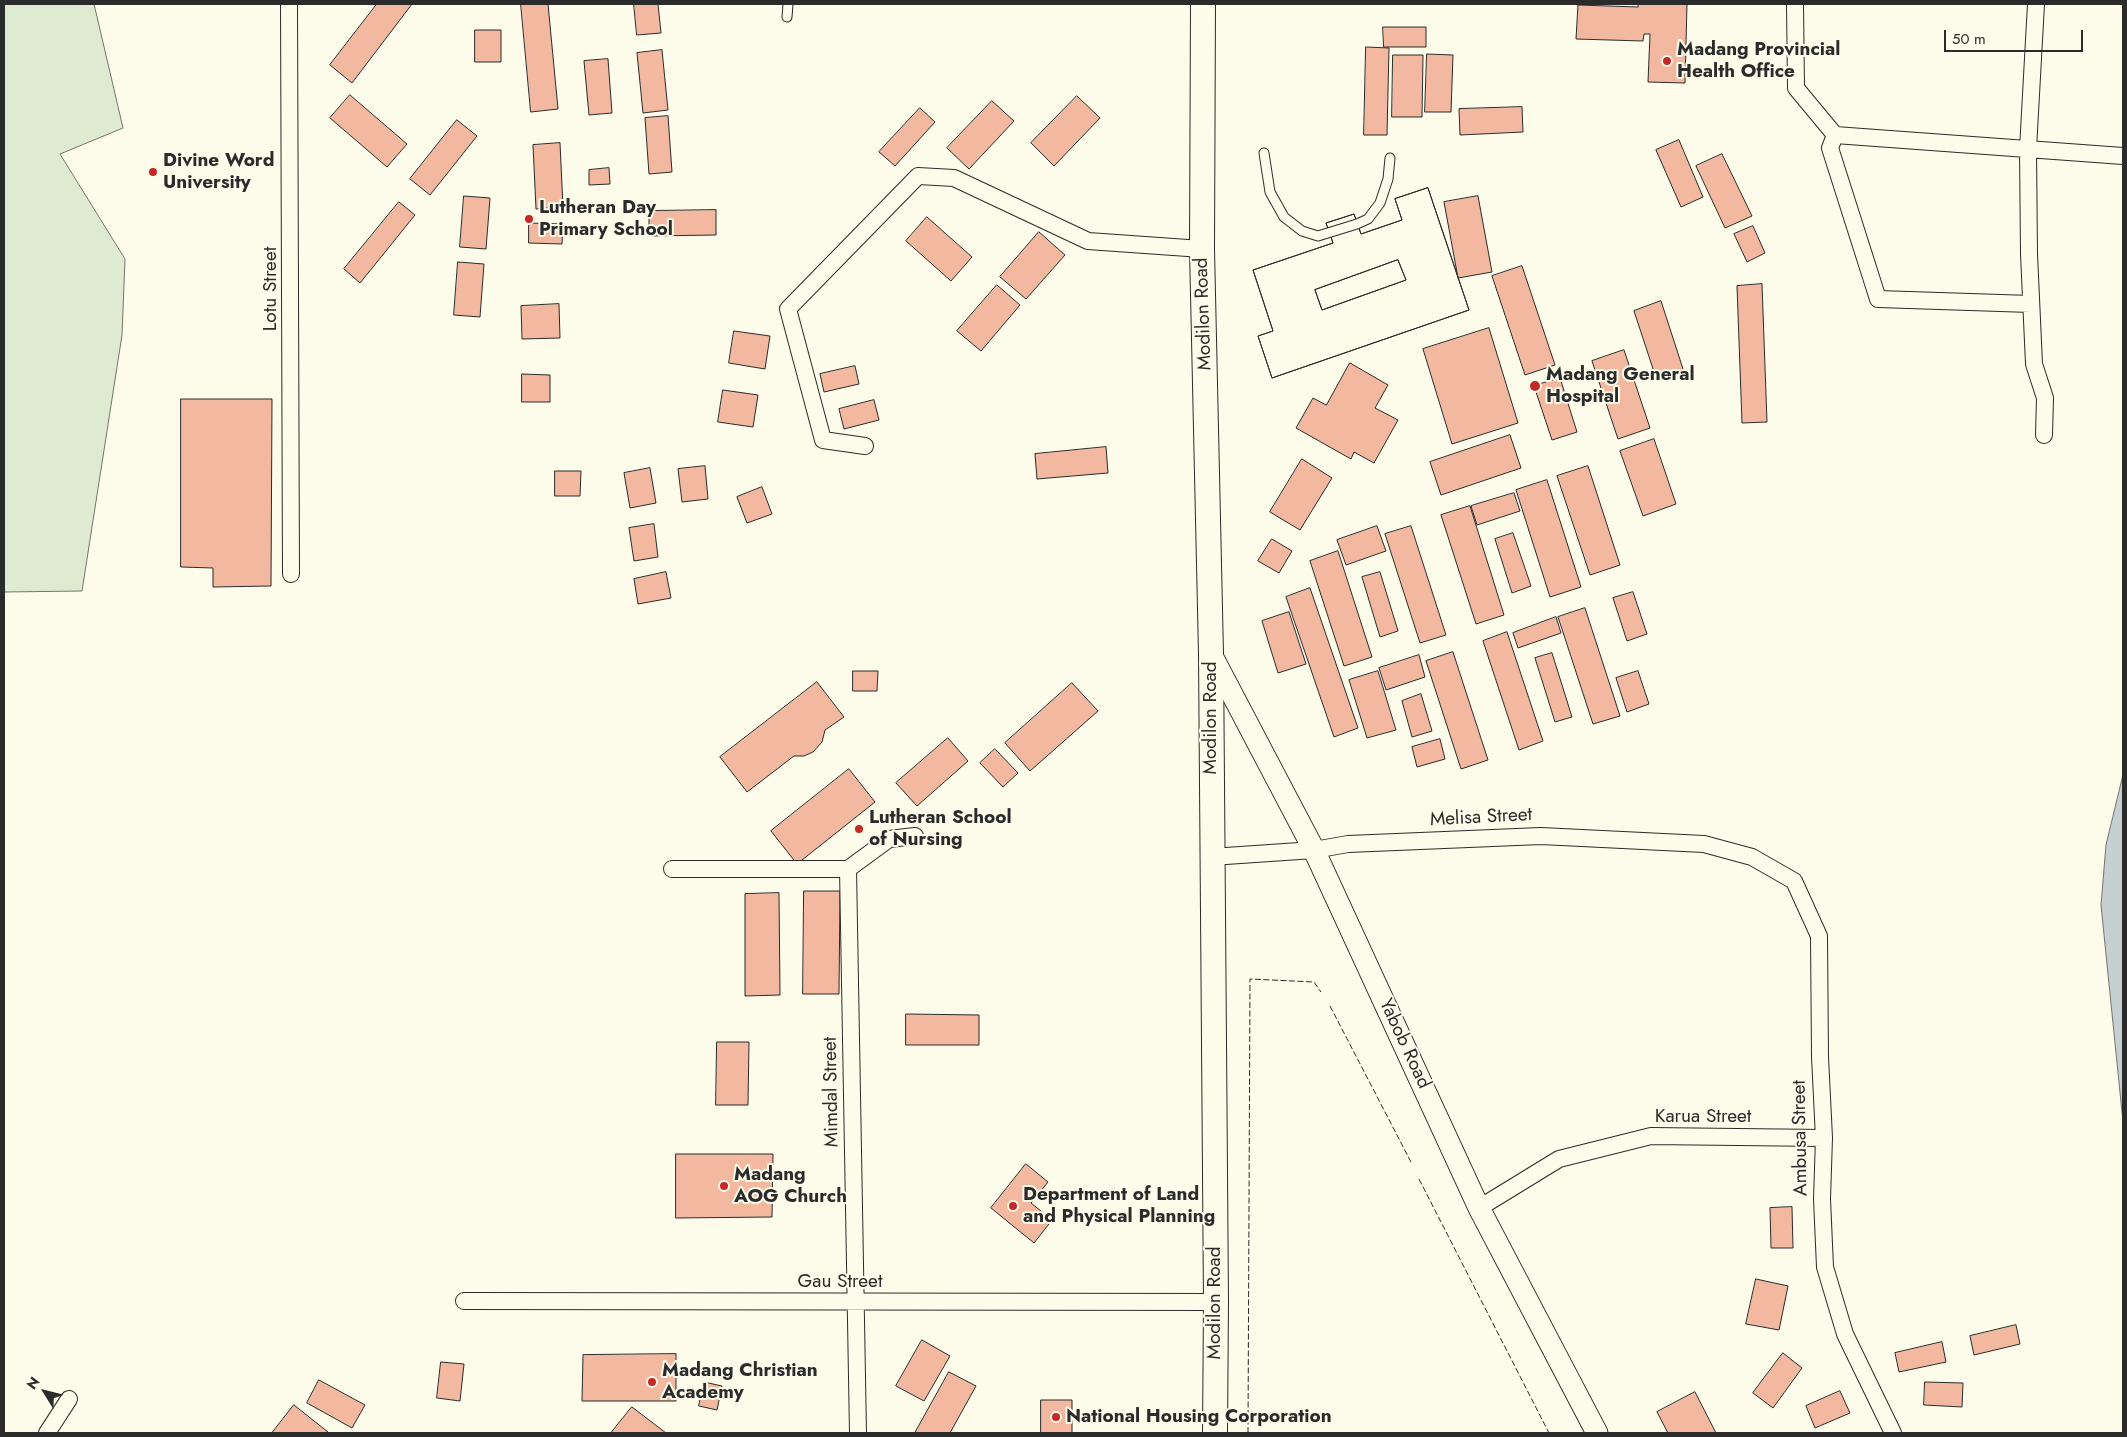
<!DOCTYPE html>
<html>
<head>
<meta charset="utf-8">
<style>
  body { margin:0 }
  #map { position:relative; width:2127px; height:1437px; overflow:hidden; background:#fdfbea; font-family:Jost,sans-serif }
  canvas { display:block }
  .frame { position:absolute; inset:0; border:5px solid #2b2b2b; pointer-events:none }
  .north { position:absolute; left:20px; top:1367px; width:50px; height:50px; -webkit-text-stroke:4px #fdfbea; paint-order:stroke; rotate:306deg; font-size:14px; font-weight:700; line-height:20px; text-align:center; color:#2b2b2b }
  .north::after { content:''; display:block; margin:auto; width:18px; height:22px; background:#2b2b2b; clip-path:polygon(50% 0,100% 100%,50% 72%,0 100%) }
  .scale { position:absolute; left:1944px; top:30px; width:139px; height:22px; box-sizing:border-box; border:2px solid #2b2b2b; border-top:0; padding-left:6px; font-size:15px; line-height:18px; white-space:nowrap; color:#2b2b2b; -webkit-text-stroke:4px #fdfbea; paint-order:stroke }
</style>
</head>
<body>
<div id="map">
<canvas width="2127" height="1437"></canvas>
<div class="frame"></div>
<div class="north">N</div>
<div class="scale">50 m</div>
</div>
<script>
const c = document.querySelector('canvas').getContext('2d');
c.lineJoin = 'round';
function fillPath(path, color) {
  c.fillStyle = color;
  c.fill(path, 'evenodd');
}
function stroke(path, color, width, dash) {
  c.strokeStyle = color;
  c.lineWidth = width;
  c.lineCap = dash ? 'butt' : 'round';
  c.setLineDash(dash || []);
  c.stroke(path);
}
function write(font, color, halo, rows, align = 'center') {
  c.font = font + ' Jost,sans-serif';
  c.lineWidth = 4;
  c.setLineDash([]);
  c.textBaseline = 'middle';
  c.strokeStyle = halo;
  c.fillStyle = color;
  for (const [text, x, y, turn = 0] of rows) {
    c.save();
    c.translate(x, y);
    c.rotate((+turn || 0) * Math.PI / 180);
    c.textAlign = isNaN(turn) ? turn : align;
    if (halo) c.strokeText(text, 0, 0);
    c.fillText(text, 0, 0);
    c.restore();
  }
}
const green = new Path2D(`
  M4 4H94L123 128 60 154 125 259 122 335 82 591 4 592Z`);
fillPath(green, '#deebd1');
stroke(green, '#74746e', 1);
const water = new Path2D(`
  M2123 775V1122L2101 905 2106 845Z`);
fillPath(water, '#c7d0d0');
stroke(water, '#74746e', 1);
const building = new Path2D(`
  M377 4H412L352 83 330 65Z
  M521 4H548L558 109 531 112Z
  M634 4H658L661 33 637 35Z
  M1638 4H1687L1685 83 1648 82 1650 34H1644L1643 41 1576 39 1578 5 1638 7Z
  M1383 27H1426V47H1384Z
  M475 30H501V62H475Z
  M1366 47 1389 48 1387 135H1364Z
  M662 50 668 110 643 113 637 53Z
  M1427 54 1453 55 1451 112H1425Z
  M1393 55H1423L1422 117H1392Z
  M608 59 612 113 589 115 584 61Z
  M350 95 407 144 387 167 330 118Z
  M1077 96 1100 118 1054 166 1031 143Z
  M992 101 1014 121 969 169 947 148Z
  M1522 107 1523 132 1460 135 1459 109Z
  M920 108 935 122 895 166 879 152Z
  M668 116 672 172 649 174 645 118Z
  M457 120 477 136 430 195 410 179Z
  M1679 140 1703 197 1681 207 1656 150Z
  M560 143 563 207 536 209 533 145Z
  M1722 154 1752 216 1725 228 1696 166Z
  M609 168 610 184 589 185V170Z
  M1428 188 1469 310 1272 378 1258 336 1273 331 1253 270 1333 243 1326 223 1354 214 1361 234 1402 220 1395 199ZM1398 260 1406 280 1322 310 1315 290Z
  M1428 188 1469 310 1272 378 1258 336 1273 331 1253 270 1333 243 1326 223 1354 214 1361 234 1402 220 1395 199ZM1398 260 1406 280 1322 310 1315 290Z
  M464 196 490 198 486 249 460 247Z
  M1478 196 1492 272 1458 278 1444 202Z
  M399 202 415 215 360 283 344 269Z
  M716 210V235L649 236V211Z
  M927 217 972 257 951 281 906 241Z
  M529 223 563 224 562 244 529 243Z
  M1753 226 1765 253 1747 262 1734 234Z
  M1039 232 1065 255 1026 299 1000 277Z
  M458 262 484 264 480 317 454 315Z
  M1522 266 1555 365 1525 375 1492 276Z
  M1762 284 1767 422 1742 423 1737 286Z
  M997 285 1020 305 981 351 957 331Z
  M1661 301 1684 372 1657 381 1634 311Z
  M559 304 560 338 522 339 521 306Z
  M1489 328 1518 423 1452 444 1423 349Z
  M734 331 770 336 765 369 729 363Z
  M1624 350 1650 428 1618 439 1592 361Z
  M1350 363 1388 385 1375 408 1398 420 1374 463 1354 452 1351 459 1296 428 1313 398 1326 405Z
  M855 366 859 384 824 392 820 374Z
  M522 374 550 375V402H522Z
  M1560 378 1577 432 1552 440 1534 386Z
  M723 390 758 395 753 427 718 422Z
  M181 399H272L271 586 213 587V568L181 567Z
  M874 400 879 420 844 429 839 409Z
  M1510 435 1521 468 1441 495 1430 462Z
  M1654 439 1676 504 1643 516 1620 451Z
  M1106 447 1108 473 1037 479 1035 454Z
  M1302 459 1332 478 1300 530 1270 512Z
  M705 466 708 499 682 502 678 469Z
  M1588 466 1620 565 1590 575 1557 476Z
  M650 468 656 503 630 508 624 473Z
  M555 471H581L580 496H555Z
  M1547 480 1581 587 1550 597 1516 490Z
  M762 487 772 514 747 523 737 497Z
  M1514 493 1520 511 1477 525 1471 506Z
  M1470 506 1504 615 1476 624 1441 515Z
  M654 524 658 557 634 561 629 528Z
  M1377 526 1386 551 1346 565 1337 540Z
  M1411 526 1446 635 1420 643 1385 534Z
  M1513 533 1531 586 1512 593 1495 539Z
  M1272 539 1292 551 1279 573 1258 561Z
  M1338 551 1372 657 1344 666 1310 561Z
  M666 572 671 598 638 604 634 579Z
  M1380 572 1398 631 1380 637 1362 577Z
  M1310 588 1358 728 1334 737 1286 597Z
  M1633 592 1647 634 1627 641 1613 598Z
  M1585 608 1620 716 1593 724 1558 617Z
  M1289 612 1306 664 1278 673 1262 621Z
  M1556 617 1561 633 1518 648 1513 633Z
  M1507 632 1543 741 1519 750 1483 641Z
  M1453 652 1488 760 1461 769 1426 661Z
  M1552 653 1572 717 1555 722 1535 658Z
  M1419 655 1425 677 1386 690 1379 668Z
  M853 671H878L877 691H853Z
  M1378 671 1396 730 1367 738 1349 680Z
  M1638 671 1649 704 1627 712 1616 678Z
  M817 682 844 717 825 730 822 742 813 752 804 756H794L747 792 720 757Z
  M1072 683 1098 711 1030 771 1005 743Z
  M1421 694 1432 731 1412 737 1402 701Z
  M948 738 968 761 917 806 896 783Z
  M1440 739 1445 759 1417 767 1412 747Z
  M995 749 1018 773 1003 787 980 763Z
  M849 769 875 802 797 864 771 831Z
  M804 891H840L839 994H803Z
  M779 893 780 995 745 996V894Z
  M906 1014 979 1015V1045H906Z
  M717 1042H749L748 1105H716Z
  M676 1154H773L772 1217 676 1218Z
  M1026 1164 1048 1182 1031 1203 1052 1220 1034 1243 991 1208Z
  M1792 1207 1793 1248H1771L1770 1208Z
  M1756 1279 1788 1286 1779 1330 1746 1324Z
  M2016 1325 2020 1344 1974 1355 1970 1336Z
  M922 1340 950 1356 924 1401 896 1386Z
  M1942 1342 1946 1362 1899 1372 1895 1353Z
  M1783 1353 1802 1368 1773 1408 1753 1393Z
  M676 1354V1401H582L583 1355Z
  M441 1362 464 1364 460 1401 437 1398Z
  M949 1372 976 1386 950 1433H915Z
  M319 1380 365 1405 352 1428 307 1403Z
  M704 1382 722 1386 717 1410 699 1406Z
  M1925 1382 1963 1383 1962 1407 1924 1405Z
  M1840 1391 1850 1413 1815 1428 1806 1406Z
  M1695 1392 1716 1433H1668L1657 1412Z
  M1041 1400H1072V1433H1041Z
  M294 1405 328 1432 327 1433H272Z
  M632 1407 666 1433H611Z`);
fillPath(building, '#f2b8a0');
stroke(building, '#2b2b2b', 1);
const service = new Path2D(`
  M787 17 788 4
  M1264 153 1270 192 1284 217 1302 231 1318 236 1357 224 1368 219 1380 203 1388 179 1390 158`);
const minor = new Path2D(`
  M289 4 291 574
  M1795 4 1796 88 1835 135 2123 156
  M2036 4 2028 149 2029 254 2034 364 2045 398 2044 435
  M1835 135 1830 148 1878 299 2031 304
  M865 446 823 440 788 309 918 176 954 178 1088 241 1202 249
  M1211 857 1314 850 1348 844 1541 836 1704 844 1752 857 1794 881 1819 936 1820 1057 1824 1138 1822 1199 1825 1267 1845 1334 1893 1433
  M672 869H848L889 839 915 836
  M848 869 858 1433
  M1479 1208 1559 1159 1651 1136 1824 1138
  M464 1301 1216 1302
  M47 1433 69 1399`);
const tertiary = new Path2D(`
  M1211 654 1314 850 1479 1208 1597 1433`);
const secondary = new Path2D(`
  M1203 4 1202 249 1211 654 1216 1302 1215 1433`);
stroke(service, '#2b2b2b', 11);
stroke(minor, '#2b2b2b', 18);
stroke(tertiary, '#2b2b2b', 23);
stroke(secondary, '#2b2b2b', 26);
stroke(service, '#fdfbea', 9);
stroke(minor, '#fdfbea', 16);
stroke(tertiary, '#fdfbea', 21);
stroke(secondary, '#fdfbea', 24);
stroke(new Path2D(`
  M1330 1006 1412 1164
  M1419 1179 1549 1433
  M1248 1433 1250 979 1314 982 1321 992`), '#2b2b2b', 1, [6, 2.5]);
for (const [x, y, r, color] of [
  [1667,61,5,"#c62828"],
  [153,172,5,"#c62828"],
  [529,219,5,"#c62828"],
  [1535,386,6,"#c62828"],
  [859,829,5,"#c62828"],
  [724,1186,5,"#c62828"],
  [1013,1206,5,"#c62828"],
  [652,1382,5,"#c62828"],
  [1056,1417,5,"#c62828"]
]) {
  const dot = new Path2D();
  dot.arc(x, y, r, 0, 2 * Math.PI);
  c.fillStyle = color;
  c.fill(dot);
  stroke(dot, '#fdfbea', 2);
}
write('bold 19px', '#2b2b2b', '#fdfbea', [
  ["Madang Provincial",1677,50],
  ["Health Office",1677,72],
  ["Divine Word",163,161],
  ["University",163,183],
  ["Lutheran Day",539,208],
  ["Primary School",539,230],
  ["Madang General",1546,375],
  ["Hospital",1546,397],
  ["Lutheran School",869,818],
  ["of Nursing",869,840],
  ["Madang",734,1175],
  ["AOG Church",734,1197],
  ["Department of Land",1023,1195],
  ["and Physical Planning",1023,1217],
  ["Madang Christian",662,1371],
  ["Academy",662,1393],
  ["National Housing Corporation",1066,1417]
], 'left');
write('19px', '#2b2b2b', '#fdfbea', [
  ["Lotu Street",271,289,-90],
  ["Modilon Road",1204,314,-92],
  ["Modilon Road",1211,718,-90],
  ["Melisa Street",1481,818,-3],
  ["Yabob Road",1404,1044,65],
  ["Mimdal Street",832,1092,-91],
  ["Karua Street",1703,1117],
  ["Ambusa Street",1801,1138,-91],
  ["Gau Street",840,1282],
  ["Modilon Road",1215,1303,-90]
]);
</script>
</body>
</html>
